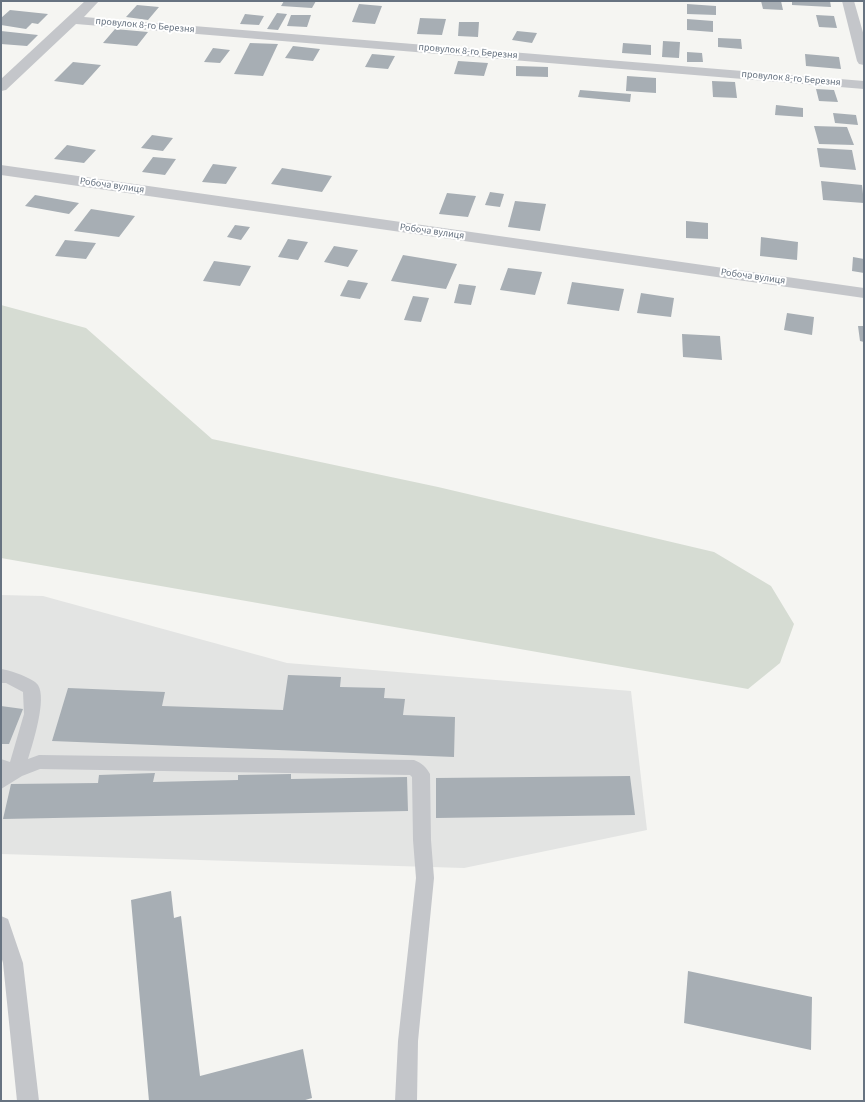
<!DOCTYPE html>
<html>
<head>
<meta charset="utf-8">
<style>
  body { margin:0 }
  #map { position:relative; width:865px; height:1102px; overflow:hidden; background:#f5f5f2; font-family:"Source Sans 3",sans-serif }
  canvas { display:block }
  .frame { position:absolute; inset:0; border:2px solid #677381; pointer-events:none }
</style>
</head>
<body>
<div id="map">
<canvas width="865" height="1102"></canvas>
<div class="frame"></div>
</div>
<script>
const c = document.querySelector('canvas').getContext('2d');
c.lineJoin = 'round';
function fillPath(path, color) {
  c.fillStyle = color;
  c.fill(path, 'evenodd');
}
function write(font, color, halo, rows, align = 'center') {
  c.font = font + ' "Source Sans 3",sans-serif';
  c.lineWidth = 4;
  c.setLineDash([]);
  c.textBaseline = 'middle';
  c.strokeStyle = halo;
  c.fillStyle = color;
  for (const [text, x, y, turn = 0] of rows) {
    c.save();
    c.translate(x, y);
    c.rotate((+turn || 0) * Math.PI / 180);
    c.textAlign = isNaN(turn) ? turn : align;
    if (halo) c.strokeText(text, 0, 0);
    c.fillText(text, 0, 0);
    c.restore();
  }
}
fillPath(new Path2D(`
  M1 595 43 596 287 663 631 691 647 830 464 868 1 854Z`), '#e3e4e3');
fillPath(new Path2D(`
  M1 305 86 328 212 439 438 487 714 552 771 586 794 624 780 663 748 689 1 558Z`), '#d6dcd3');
fillPath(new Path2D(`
  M284 1H316L312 8 281 6Z
  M761 1H781L783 10 763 9Z
  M792 1H830L831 7 792 5Z
  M359 4 382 6 375 24 352 22Z
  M687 4 716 6V15L687 14Z
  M137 5 159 7 148 20 126 17Z
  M10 10 48 14 38 24 32 23 26 29 1 25V18Z
  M277 13 287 14 278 30 267 29Z
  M245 14 264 16 259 25 240 24Z
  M291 15H311L307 27 287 26Z
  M816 15 834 16 837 28 819 27Z
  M420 18 446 19 442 35 417 34Z
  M687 19 713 21V32L687 30Z
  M459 22H479L478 37 458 36Z
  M115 29 148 32 137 46 103 43Z
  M1 31 38 35 27 46 1 44Z
  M517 31 537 33 532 43 512 40Z
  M718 38 741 39 742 49 718 47Z
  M663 41 680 42 679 58 662 57Z
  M250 43 278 44 263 76 234 74Z
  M623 43 651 45V55L622 53Z
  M293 46 320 49 313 61 285 58Z
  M213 48 230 50 220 63 204 62Z
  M687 52 702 53 703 62H687Z
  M372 54 395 56 388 69 365 67Z
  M805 54 839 57 841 69 806 66Z
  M458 61 488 63 484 76 454 74Z
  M73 62 101 65 83 85 54 81Z
  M516 66 548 67V77L516 76Z
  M627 76 656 78V93L626 91Z
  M712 81 735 82 737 98 713 97Z
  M816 89 834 90 838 102 819 101Z
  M580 90 631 94 630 102 578 97Z
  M776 105 803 108V117L775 115Z
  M833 113 856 115 858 125 835 123Z
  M814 126 847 127 854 145 819 144Z
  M152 135 173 138 163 151 141 148Z
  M67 145 96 150 84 163 54 159Z
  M817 148 852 150 856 170 820 167Z
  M153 157 176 159 165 175 142 172Z
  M213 164 237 167 226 184 202 182Z
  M282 168 332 176 322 192 271 184Z
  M821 181 862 185 864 203 823 200Z
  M490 192 504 194 500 207 485 205Z
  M447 193 476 196 468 217 439 214Z
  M35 195 79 203 69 214 25 206Z
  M515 201 546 204 540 231 508 227Z
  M91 209 135 216 119 237 74 231Z
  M686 221 708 223V239L686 238Z
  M235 225 250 227 241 240 227 237Z
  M761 237 798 242 797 260 760 256Z
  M288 239 308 242 298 260 278 257Z
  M65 240 96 243 86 259 55 256Z
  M334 246 358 250 348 267 324 262Z
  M403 255 457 264 446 289 391 281Z
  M853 257 864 259V273L852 271Z
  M214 261 251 266 240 286 203 281Z
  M508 268 542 272 535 295 500 290Z
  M348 280 368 283 360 299 340 296Z
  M572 282 624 289 619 311 567 304Z
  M459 284 476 286 471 305 454 303Z
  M641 293 674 298 671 317 637 313Z
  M413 296 429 298 421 322 404 320Z
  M787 313 814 317 812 335 784 330Z
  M858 326H864V342L860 341Z
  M682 334 720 336 722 360 683 357Z
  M288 675 341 677 340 687 385 688 384 698 405 699 403 715 455 717 454 757 52 741 68 688 165 692 162 706 283 710Z
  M1 706 23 709 9 744H1Z
  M155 773 153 782 238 780V775L291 774V779L407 777 408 811 3 819 11 784 98 783 99 775Z
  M630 776 635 815 436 818V778Z
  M171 891 174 918 181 916 200 1076 303 1049 312 1098 302 1101H149L131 900Z
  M688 971 812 997 811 1050 684 1023Z`), '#a7aeb4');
fillPath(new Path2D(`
  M1 669C10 670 33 678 38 685 47 699 33 743 28 759L39 755 414 760C422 763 426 767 430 774L431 840 434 878 418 1041 417 1101H395L398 1041 416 878 413 840 412 777 410 775 40 769 22 776 1 789V759L10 762 24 714 23 692 6 683H1Z
  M1 916 8 919 23 963 39 1101H17L3 963 1 956Z`), '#c4c6ca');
fillPath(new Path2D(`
  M85 1H99L84 17 864 81V89L76 24 6 90 1 91V79Z
  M842 1H854L864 36V65L859 64 857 61Z
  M1 165 864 288V298L1 175Z`), '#c4c6ca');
write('10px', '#677381', '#fff', [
  ["провулок 8-го Березня",145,26,5],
  ["провулок 8-го Березня",468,52,5],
  ["провулок 8-го Березня",791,79,5],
  ["Робоча вулиця",112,186,8],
  ["Робоча вулиця",432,232,8],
  ["Робоча вулиця",753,277,8]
]);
</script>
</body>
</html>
